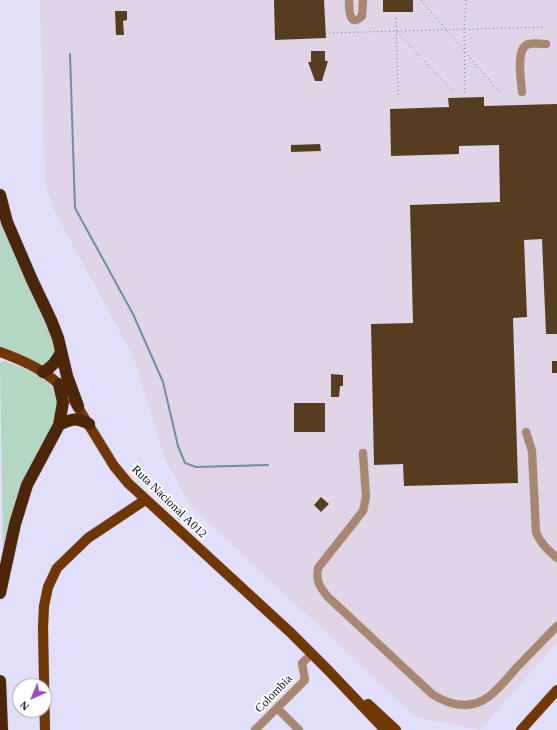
<!DOCTYPE html>
<html>
<head>
<meta charset="utf-8">
<style>
  body { margin:0 }
  #map { position:relative; width:557px; height:730px; overflow:hidden; background:#e2dffa; font-family:"Times New Roman",serif }
  canvas { display:block }
  .north { position:absolute; left:12px; top:678px; width:40px; height:40px; box-sizing:border-box; background:#fff; border:1px solid #9f9fa3; border-radius:50%; rotate:224deg; font-size:11px; font-weight:700; line-height:16px; text-align:center; color:#100e19 }
  .north::after { content:''; display:block; margin:auto; width:14px; height:18px; background:#954bbd; clip-path:polygon(50% 0,100% 100%,50% 72%,0 100%) }
</style>
</head>
<body>
<div id="map">
<canvas width="557" height="730"></canvas>
<div class="north">N</div>
</div>
<script>
const c = document.querySelector('canvas').getContext('2d');
c.lineJoin = 'round';
function fillPath(path, color) {
  c.fillStyle = color;
  c.fill(path, 'evenodd');
}
function stroke(path, color, width, dash) {
  c.strokeStyle = color;
  c.lineWidth = width;
  c.lineCap = dash ? 'butt' : 'round';
  c.setLineDash(dash || []);
  c.stroke(path);
}
function write(font, color, halo, rows, align = 'center') {
  c.font = font + ' "Times New Roman",serif';
  c.lineWidth = 4;
  c.setLineDash([]);
  c.textBaseline = 'middle';
  c.strokeStyle = halo;
  c.fillStyle = color;
  for (const [text, x, y, turn = 0] of rows) {
    c.save();
    c.translate(x, y);
    c.rotate((+turn || 0) * Math.PI / 180);
    c.textAlign = isNaN(turn) ? turn : align;
    if (halo) c.strokeText(text, 0, 0);
    c.fillText(text, 0, 0);
    c.restore();
  }
}
fillPath(new Path2D(`
  M40 0H557V642L480 730 416 717 190 505 165 459 133 356 55 212 45 185Z`), '#e0d4e7');
fillPath(new Path2D(`
  M0 210 56 343 55 354 43 367 0 350Z
  M5 361C23 369 53 376 58 399 59 405 57 414 56 421L3 559 0 363Z`), '#b4d7c4');
stroke(new Path2D(`
  M70 54 75 208 133 314 163 382 178 446 185 463 196 467 268 465`), '#6e8eab', 2);
fillPath(new Path2D(`
  M274 0H324L326 38 275 40Z
  M383 0H413V12H383Z
  M115 11H127V20L123 21 124 35H116Z
  M311 51H325V61H328L322 81H315L308 62H311Z
  M484 97V106L557 104V334H546L542 239 524 240 527 317 513 318 518 483 404 486 403 464 374 465 371 324 413 323 410 205 500 202 499 145 459 146V154L391 156 390 109 449 107 448 98Z
  M320 144 321 151 291 152V145Z
  M552 361H557V373H552Z
  M331 374 343 375V386H340L339 397H331Z
  M294 403H325V432H294Z
  M321 497 329 504 321 512 314 505Z`), '#573d20');
const minor = new Path2D(`
  M349 0C349 8 349 29 362 16L363 0
  M522 92C521 80 515 47 529 44 534 43 541 44 546 44
  M526 432 532 451 536 532C540 543 548 550 557 558
  M363 453 366 497 363 511 318 568C316 582 319 586 328 597L432 694C444 702 458 707 473 704 492 700 506 679 519 665 532 652 544 639 557 626
  M277 708 299 730
  M255 730 305 680 302 663 312 654`);
const major = new Path2D(`
  M0 352C22 360 48 371 63 389
  M74 401 114 466 128 483 291 633 328 670 385 730
  M368 704 396 730
  M45 730 43 628 44 606 48 587 57 568 88 538 145 500
  M521 730 557 690`);
const highway = new Path2D(`
  M0 195 7 222 32 280 51 320 58 338 67 376 78 406
  M43 372C52 367 56 362 61 352
  M59 425C71 419 76 417 89 424
  M0 593 15 524 27 485 59 425 63 402 59 384
  M0 681 2 730`);
stroke(minor, '#c0bed6', 9);
stroke(major, '#c0bed6', 11);
stroke(highway, '#c0bed6', 13);
stroke(new Path2D(`
  M421 0 499 92
  M396 18 398 95
  M397 32 454 93
  M329 33 545 27
  M465 93 464 30 466 0`), '#7a788b', 1, [1, 3]);
stroke(minor, '#a88670', 8);
stroke(major, '#713703', 10);
stroke(highway, '#4c2608', 12);
write('12px', '#100e19', '#fff', [
  ["Ruta Nacional A012",169,502,44],
  ["Colombia",274,694,-46]
]);
</script>
</body>
</html>
